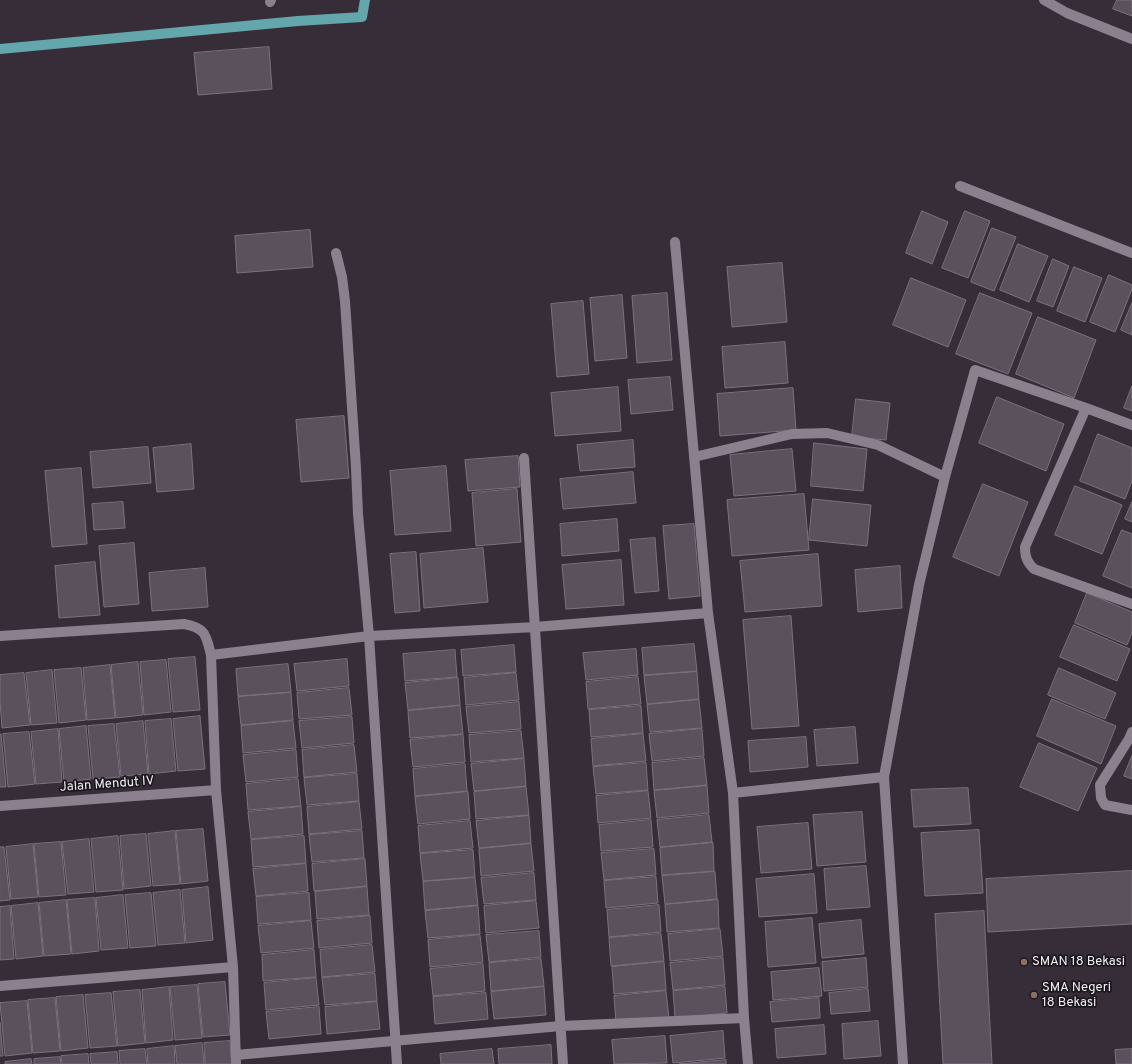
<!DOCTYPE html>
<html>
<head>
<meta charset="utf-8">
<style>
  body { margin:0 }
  canvas { display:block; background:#362d39 }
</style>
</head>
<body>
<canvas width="1132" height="1064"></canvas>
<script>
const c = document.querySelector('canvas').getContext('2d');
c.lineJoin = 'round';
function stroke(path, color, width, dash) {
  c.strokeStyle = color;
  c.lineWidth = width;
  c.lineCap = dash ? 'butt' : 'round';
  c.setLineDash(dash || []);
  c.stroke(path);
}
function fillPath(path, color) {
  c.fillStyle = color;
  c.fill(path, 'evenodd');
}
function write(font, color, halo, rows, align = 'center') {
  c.font = font + ' Overpass,sans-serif';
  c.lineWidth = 3.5;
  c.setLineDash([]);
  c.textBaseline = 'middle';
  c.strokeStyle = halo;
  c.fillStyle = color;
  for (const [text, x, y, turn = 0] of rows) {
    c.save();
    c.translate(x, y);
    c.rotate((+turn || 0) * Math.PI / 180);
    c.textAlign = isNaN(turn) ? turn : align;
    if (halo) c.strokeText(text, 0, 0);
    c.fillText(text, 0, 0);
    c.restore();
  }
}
stroke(new Path2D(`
  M0 49 298 21 362 17 365 0`), '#63a7ac', 10);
const building = new Path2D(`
  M1117 0H1132V16L1113 9Z
  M269 47 272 89 198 95 194 53Z
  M922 211 948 222 932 264 906 253Z
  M965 211 990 221 968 278 942 268Z
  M992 228 1016 237 994 291 971 282Z
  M310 230 313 267 237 273 235 236Z
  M1018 244 1048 256 1029 302 1000 290Z
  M1053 259 1069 266 1053 307 1037 301Z
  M782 263 787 322 732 327 727 267Z
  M1074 267 1102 278 1085 322 1057 311Z
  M1109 275 1132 285V289L1115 332 1090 322Z
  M911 278 966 300 948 347 893 325Z
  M667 293 672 360 637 363 632 296Z
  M980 293 1032 313 1008 374 956 354Z
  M622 295 627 358 595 361 590 298Z
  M583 301 589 374 557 377 551 304Z
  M1132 303V335L1121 330Z
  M1038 317 1096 340 1074 398 1016 374Z
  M785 342 788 383 725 388 722 347Z
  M670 377 673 410 631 414 628 380Z
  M1132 386V411L1124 408Z
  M618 387 621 431 555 436 551 393Z
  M793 388 796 430 720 436 717 394Z
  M997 397 1064 424 1046 471 979 443Z
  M856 399 890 403 886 440 852 437Z
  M344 416 349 478 301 482 296 420Z
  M1098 434 1132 448V481L1125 499 1080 481Z
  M633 440 635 467 580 471 577 445Z
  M814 443 867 449 863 491 811 486Z
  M191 444 194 489 157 492 153 448Z
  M148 447 151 483 93 488 90 452Z
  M792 449 796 491 734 496 730 455Z
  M518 456 520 487 468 491 465 460Z
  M446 466 451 531 395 535 390 471Z
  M81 468 87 544 52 547 45 471Z
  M633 472 636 503 563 509 560 479Z
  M983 484 1028 502 999 576 953 557Z
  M1075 486 1122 505 1102 554 1055 535Z
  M517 489 521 542 476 546 472 493Z
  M804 494 809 550 732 556 727 500Z
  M813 499 871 505 867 546 809 540Z
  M123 502 125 528 94 530 92 504Z
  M1132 502V522L1125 519Z
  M617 519 619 551 562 556 560 524Z
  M694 524 700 596 669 599 663 526Z
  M1122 530 1132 534V588L1103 576Z
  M655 538 659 591 635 593 630 540Z
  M134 543 139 604 104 607 99 546Z
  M483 548 488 602 424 608 420 554Z
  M416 552 420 611 395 613 390 554Z
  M818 554 822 606 745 612 740 561Z
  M621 560 624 605 566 609 562 565Z
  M95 562 100 615 59 618 55 566Z
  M900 566 902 608 858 612 855 570Z
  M205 568 208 607 152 611 149 573Z
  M1087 593 1132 612V633L1127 645 1075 623Z
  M791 616 799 726 752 729 743 620Z
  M1074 625 1130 649 1117 681 1060 657Z
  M694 644 697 671 644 675 642 648Z
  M514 645 516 672 463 676 461 650Z
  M636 649 638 675 586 680 583 653Z
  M455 650 457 677 405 681 403 654Z
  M195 657 200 710 173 712 168 659Z
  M347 659 349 686 297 691 294 664Z
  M166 660 171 712 144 715 140 662Z
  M138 662 143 715 116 718 111 665Z
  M288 664 291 692 238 696 236 669Z
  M110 665 115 718 87 720 83 668Z
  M81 668 86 720 59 723 54 670Z
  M1059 668 1116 693 1105 719 1048 695Z
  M52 670 57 723 31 725 26 673Z
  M697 672 699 699 647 704 644 676Z
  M24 673 30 725 2 728 0 701V675Z
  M516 673 519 700 466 705 464 678Z
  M638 677 641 704 588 709 586 682Z
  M458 678 460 705 408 710 405 683Z
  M349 688 352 715 299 719 297 693Z
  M291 693 293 720 241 725 238 697Z
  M1052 699 1116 726 1101 764 1037 736Z
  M699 700 702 728 650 732 647 705Z
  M519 702 521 729 469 733 466 707Z
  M460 706 463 734 410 738 408 711Z
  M641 706 643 733 591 737 589 710Z
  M200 716 205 769 178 771 173 719Z
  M352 717 354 743 302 748 299 721Z
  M171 719 176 771 149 774 145 721Z
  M143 721 148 774 121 776 116 724Z
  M293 721 296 748 243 753 241 726Z
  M114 724 120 777 93 779 88 726Z
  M86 726 91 779 64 782 59 729Z
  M855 727 858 763 817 766 814 730Z
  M58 729 62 782 36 784 31 732Z
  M702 729 704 756 652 761 649 734Z
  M521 731 524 758 471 762 469 735Z
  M29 732 35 784 8 787 3 734Z
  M0 734H1L6 787H0Z
  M643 734 646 761 593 766 591 739Z
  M463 735 465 762 413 767 410 740Z
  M806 737 808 767 750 772 748 741Z
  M1039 743 1097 768 1078 811 1020 787Z
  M354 745 357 772 304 777 302 750Z
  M296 750 298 777 246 782 243 755Z
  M1132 756V779L1124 776Z
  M704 758 707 785 654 790 652 763Z
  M524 759 526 786 474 791 471 764Z
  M646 763 648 790 596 794 593 767Z
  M465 764 467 791 415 796 413 769Z
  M357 774 359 801 307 805 304 778Z
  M298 779 301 806 248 810 246 784Z
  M707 786 709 813 657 818 654 791Z
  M526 787 529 815 476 819 474 792Z
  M968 788 971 824 914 827 911 790Z
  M648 791 651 818 598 823 596 796Z
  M468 792 470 819 418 824 415 797Z
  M359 802 362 829 309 834 307 807Z
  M301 807 303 834 251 839 248 812Z
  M862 812 866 862 817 866 813 815Z
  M709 815 712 842 660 847 657 820Z
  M529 816 531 843 479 848 476 821Z
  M651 820 653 847 601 851 599 825Z
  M470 821 473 848 420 853 418 826Z
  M808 823 812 869 761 873 757 827Z
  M203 829 208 881 181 884 176 831Z
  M979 830 983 893 925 896 921 833Z
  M175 831 180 884 153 886 148 834Z
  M362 831 364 858 312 862 309 835Z
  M146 834 151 886 124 889 120 836Z
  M118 836 123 890 96 892 91 839Z
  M304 836 306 863 253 867 251 840Z
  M89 839 94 892 68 894 62 842Z
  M61 842 66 895 39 897 34 844Z
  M713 843 714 871 662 875 660 848Z
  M33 844 38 897 11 899 6 847Z
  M531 844 534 871 481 876 479 849Z
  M0 847H4L10 900 0 901Z
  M654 849 656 875 604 880 601 853Z
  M473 850 475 877 423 881 420 854Z
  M365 859 367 886 314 891 312 864Z
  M306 864 308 891 256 896 253 869Z
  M866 866 870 907 827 910 824 869Z
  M1132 871V924L988 932 986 879Z
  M715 872 717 899 665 904 662 876Z
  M534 873 536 900 484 904 481 878Z
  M814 874 817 913 759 917 756 879Z
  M656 877 658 903 606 908 604 881Z
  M475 878 478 905 425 910 423 882Z
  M208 887 213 940 186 943 182 890Z
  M367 887 369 915 317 919 315 892Z
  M180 890 185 943 158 945 153 893Z
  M151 893 156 946 130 948 125 895Z
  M309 893 311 920 258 924 256 897Z
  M123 895 128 948 101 950 96 898Z
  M95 898 99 951 72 954 67 900Z
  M66 900 71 954 44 956 39 903Z
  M718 900 719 928 667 932 665 905Z
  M536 901 539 928 486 933 484 906Z
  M38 903 43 956 16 959 11 906Z
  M659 905 661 932 609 937 607 910Z
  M10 906 14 959 0 960V907Z
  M478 906 480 934 428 938 425 911Z
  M984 911 992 1064H943L935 914Z
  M370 916 372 943 319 948 317 921Z
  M812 918 816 963 768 967 765 922Z
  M861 920 864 954 822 958 819 924Z
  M311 921 314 948 261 953 258 926Z
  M720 929 723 956 670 961 668 934Z
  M539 931 541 957 489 962 486 935Z
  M661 934 664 961 611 966 609 938Z
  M480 935 483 962 430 967 428 940Z
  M372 945 375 972 322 977 320 950Z
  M314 950 316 977 263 981 262 955Z
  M723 958 725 985 673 990 670 963Z
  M866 958 868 987 824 991 822 962Z
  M541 959 544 986 491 991 489 963Z
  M664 962 666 990 614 994 612 967Z
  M483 964 485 991 433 996 430 969Z
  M819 968 822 996 773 1000 771 972Z
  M375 974 377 1001 325 1005 322 978Z
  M316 978 319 1005 266 1010 264 983Z
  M225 982 230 1035 203 1037 198 984Z
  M197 985 202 1038 175 1040 170 987Z
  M169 987 173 1040 146 1043 142 990Z
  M544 987 546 1015 494 1019 491 992Z
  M725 987 727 1013 675 1018 673 991Z
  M868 989 870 1011 831 1014 829 993Z
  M140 990 145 1043 118 1046 113 992Z
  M666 991 669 1018 616 1023 614 996Z
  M111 993 117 1046 90 1048 85 995Z
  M486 993 488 1019 435 1024 433 997Z
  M83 995 88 1048 61 1051 56 997Z
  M55 998 60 1051 33 1053 28 1000Z
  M819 998 820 1018 772 1022 770 1002Z
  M27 1001 32 1053 5 1056 0 1003Z
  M377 1002 380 1029 327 1034 325 1007Z
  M319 1007 321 1034 269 1039 266 1012Z
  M878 1021 881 1056 844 1059 842 1024Z
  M0 1023 3 1056H0Z
  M824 1025 826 1054 777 1058 775 1029Z
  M723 1031 725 1058 673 1063 670 1036Z
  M665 1036 667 1063 614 1064 612 1040Z
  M230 1041 232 1064H205L204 1043Z
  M202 1043 204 1064H177L175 1046Z
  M551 1045 552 1064H499L498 1049Z
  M174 1046 175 1064H148L147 1049Z
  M145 1049 147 1064H120L119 1051Z
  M492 1049 494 1064H441L440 1054Z
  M1132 1049V1064H1116L1115 1050Z
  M117 1052 118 1064H91L90 1054Z
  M88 1054 89 1064H62L61 1056Z
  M60 1057 61 1064H34V1059Z
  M31 1059 32 1064H5V1062Z
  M726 1060V1064H679Z`);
fillPath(building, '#5a515d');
stroke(building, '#7b717e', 1);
stroke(new Path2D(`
  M1044 0 1067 13 1132 39
  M270 2 271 0
  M960 186 1132 253
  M675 242 708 613 733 793 744 1018 748 1064
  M336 253 342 277 345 301 356 468 358 514 369 636 397 1064
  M1086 408 1025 547C1025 557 1027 562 1034 569L1132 604
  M694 457 792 434 827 433 878 445 945 477
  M524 458 563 1064
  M0 636 184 624C206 628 206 635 211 655L216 790 233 967 236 1064
  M211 655 369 636 535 627 708 613
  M1132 732 1129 739 1100 785 1101 798 1105 805 1132 810
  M733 793 884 777
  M0 806 216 790
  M0 986 233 967
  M236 1055 561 1026 744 1018
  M903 1064 884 777 919 585 945 477 975 370 1086 408 1132 425`), '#8a808e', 10);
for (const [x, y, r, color] of [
  [1024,962,4,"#8d6e63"],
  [1034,995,4,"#8d6e63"]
]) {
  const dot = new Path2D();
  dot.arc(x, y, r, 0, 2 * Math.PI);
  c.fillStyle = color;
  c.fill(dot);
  stroke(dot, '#1b171d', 1.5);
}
write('13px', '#f4eef6', '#1b171d', [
  ["Jalan Mendut IV",107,785,-4]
]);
write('13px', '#f4eef6', '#1b171d', [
  ["SMAN 18 Bekasi",1032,962],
  ["SMA Negeri",1042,988],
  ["18 Bekasi",1042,1003]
], 'left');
</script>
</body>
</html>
